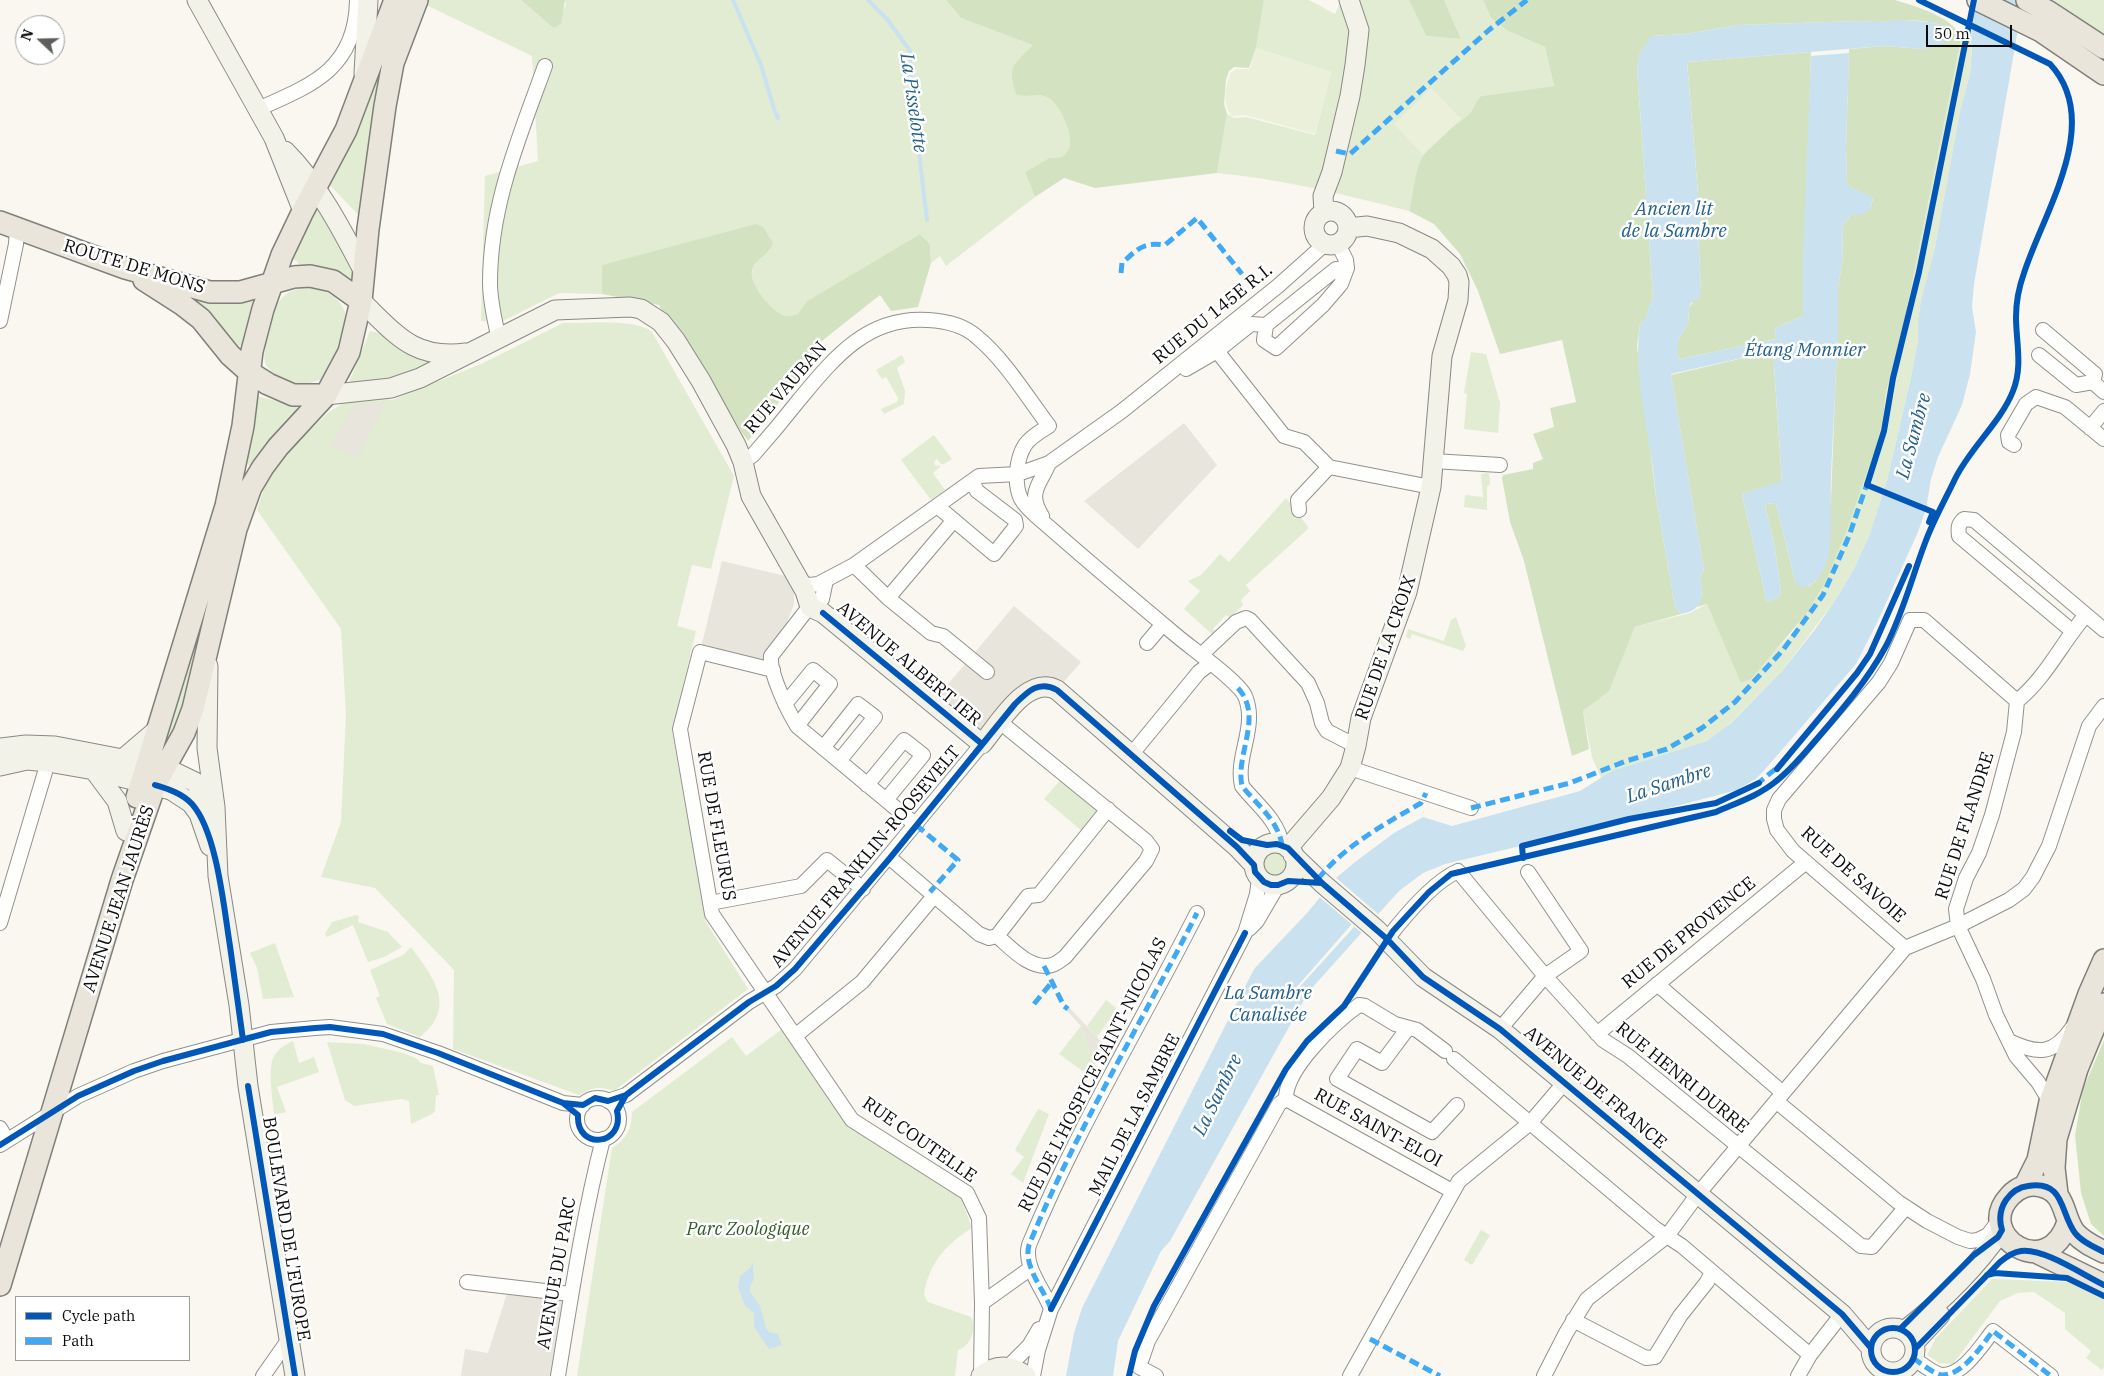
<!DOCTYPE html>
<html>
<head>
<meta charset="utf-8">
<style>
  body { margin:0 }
  #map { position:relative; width:2104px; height:1376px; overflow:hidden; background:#f9f7f0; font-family:"IBM Plex Serif",serif }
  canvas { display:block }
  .legend { position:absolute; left:15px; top:1296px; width:175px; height:65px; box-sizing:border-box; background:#fff; border:1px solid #9d9d9d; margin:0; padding:6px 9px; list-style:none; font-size:15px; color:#0b0b0b }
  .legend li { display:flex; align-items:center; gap:10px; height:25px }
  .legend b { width:25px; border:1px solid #9d9d9d }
  .north { position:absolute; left:15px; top:15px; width:50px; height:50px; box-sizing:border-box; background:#fff; border:1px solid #9d9d9d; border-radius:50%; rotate:291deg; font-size:14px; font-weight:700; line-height:20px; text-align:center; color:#0b0b0b }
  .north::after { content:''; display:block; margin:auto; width:18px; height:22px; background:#5e5e5b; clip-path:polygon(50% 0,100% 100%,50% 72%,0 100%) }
  .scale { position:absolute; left:1926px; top:25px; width:86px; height:22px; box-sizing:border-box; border:2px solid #0b0b0b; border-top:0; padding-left:6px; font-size:15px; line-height:18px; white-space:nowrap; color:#0b0b0b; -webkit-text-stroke:4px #fff; paint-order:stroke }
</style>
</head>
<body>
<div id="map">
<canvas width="2104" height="1376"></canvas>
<ul class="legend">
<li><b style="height:6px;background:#0057b8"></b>Cycle path</li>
<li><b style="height:6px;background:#3fa9f5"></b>Path</li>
</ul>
<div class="north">N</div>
<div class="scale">50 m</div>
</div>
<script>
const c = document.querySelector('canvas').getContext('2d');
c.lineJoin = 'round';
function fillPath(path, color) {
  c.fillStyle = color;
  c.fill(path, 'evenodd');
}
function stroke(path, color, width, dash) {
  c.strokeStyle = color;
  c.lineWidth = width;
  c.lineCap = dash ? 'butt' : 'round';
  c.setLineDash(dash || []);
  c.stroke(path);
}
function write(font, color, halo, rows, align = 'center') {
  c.font = font + ' "IBM Plex Serif",serif';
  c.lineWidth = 5;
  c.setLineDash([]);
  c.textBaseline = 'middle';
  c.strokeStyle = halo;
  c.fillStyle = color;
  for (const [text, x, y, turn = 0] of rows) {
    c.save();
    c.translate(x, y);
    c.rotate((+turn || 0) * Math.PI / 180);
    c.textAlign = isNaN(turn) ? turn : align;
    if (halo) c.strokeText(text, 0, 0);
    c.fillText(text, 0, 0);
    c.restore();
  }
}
fillPath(new Path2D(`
  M403 0H413L362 219 329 184 362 116 379 75Z
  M426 0H521L553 28 566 5 565 0H946L961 18 1034 45 1012 81 1016 93C1030 99 1034 92 1046 97 1059 101 1074 135 1069 148 1068 151 1064 155 1062 157L1049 158 1025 172 1035 197 946 266 940 256 931 263 930 244 920 234 807 301 798 314C795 315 790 316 786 316 773 315 750 285 752 273 753 262 763 256 771 249L602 265V294L559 293 501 322 481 321 485 176 538 161 532 56 424 4Z
  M1264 0H1309L1335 14 1341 0H1409L1426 36 1461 39 1444 0H1483L1491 18 1508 31 1545 47 1554 86 1481 96C1475 102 1473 111 1468 115 1453 127 1436 139 1424 154 1415 166 1413 196 1409 211 1346 195 1282 179 1217 173L1227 114 1234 118 1246 117 1315 135 1331 72 1256 48Z
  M2053 0H2104V35Z
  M1973 27 1970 74 1960 111 1935 247 1921 300 1918 320V340L1911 377 1887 481 1869 536 1854 569 1836 599 1783 670 1721 732 1707 741 1624 767 1601 778 1592 757 1583 711 1609 690 1635 627 1690 613 1707 604 1742 683 1789 637 1807 613 1825 583 1859 495 1883 418 1886 392 1904 323 1961 39 1960 33Z
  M317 205C326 221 358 265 353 282L329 270 298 264 297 261 291 259Z
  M163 280 258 297 243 347 239 346 234 349Z
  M308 287C333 289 353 308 345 335 341 350 331 364 325 378 306 386 287 389 272 372 269 369 266 366 265 362 263 354 266 344 267 335 269 322 273 306 283 297 289 290 299 289 308 287Z
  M563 323C585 324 636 318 652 332L734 476 711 569 692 565 677 626 696 631 672 731 706 922 748 989 614 1091C600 1086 592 1087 579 1095L453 1049 454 970 375 888 321 877 341 822 346 714 341 629 257 510 271 466 329 412 358 394 392 400 481 364Z
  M370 331 380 333 397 344 438 360 404 380 348 385Z
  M1471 352 1486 354 1500 403 1498 433 1464 429 1467 394 1464 393Z
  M902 355 905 362 897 368 905 391 904 404 884 414 881 409 897 402 898 398 886 377 882 379 876 370Z
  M257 396 296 406 299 413 254 466 243 464Z
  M934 435 952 459 944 464H941L937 459 934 462 936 466 939 465 940 467 933 473 945 490 931 500 901 460Z
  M1489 473 1490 484 1487 487V510L1464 507 1465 495 1483 497 1481 474Z
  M1286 498 1309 528 1246 585 1250 591 1241 600 1243 605 1230 618 1226 615 1213 629 1217 633 1213 635 1184 609 1200 591 1188 581 1201 575 1220 554 1229 562Z
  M210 597 182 722 161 754 206 598Z
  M1456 617 1466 646 1463 651 1412 634 1410 639 1406 637 1408 629 1444 641 1451 620Z
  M1061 779 1099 811 1082 831 1044 799Z
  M1261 865a14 14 0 1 1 28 0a14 14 0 1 1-28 0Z
  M356 915 359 916 358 922 388 932 402 947 384 957 368 962 353 925 327 937 325 934 332 922Z
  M275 943 294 997 263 999 257 968 250 953Z
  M411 947C433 977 458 1007 420 1037L387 1024 376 998 380 996 370 970 403 955Z
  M1106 1000 1117 1009 1097 1037 1087 1026Z
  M1081 1026 1096 1066 1091 1077 1059 1054Z
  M782 1029 851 1125 960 1196 972 1228C947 1243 928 1264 924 1295L928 1302 971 1317C977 1329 971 1346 958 1350L955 1376H577L612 1148C626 1140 632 1129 632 1112L732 1037 746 1056Z
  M293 1041 299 1063 314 1057 319 1072 277 1087 286 1112 274 1115C273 1100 267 1068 274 1056 278 1049 286 1044 293 1041Z
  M327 1042 364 1044 403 1053 416 1058 421 1063 433 1066 439 1095H436L435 1111 432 1114 411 1124 409 1101 401 1099 354 1106 345 1100Z
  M1038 1109 1049 1114 1023 1183 1011 1174 1024 1157 1015 1150Z
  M1481 1230 1490 1235 1472 1265 1464 1260Z
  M1992 1279 2071 1282 2104 1299V1367L2102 1370 2086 1358 2091 1351 2065 1329V1313L2034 1292 2018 1293 2000 1301 1953 1364 1939 1363 1927 1355 1936 1338Z`), '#e2ecd2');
fillPath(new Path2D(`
  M521 0H565L561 24 553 28Z
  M946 0H1264L1256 48 1249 68 1234 67 1229 71 1226 80 1224 104 1227 114 1217 173 1095 188 1064 178 1035 197 1025 172 1049 158 1062 157C1064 155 1068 151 1069 148 1074 135 1059 101 1046 97 1035 92 1030 99 1016 94 1006 65 1015 64 1033 45L961 18Z
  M1409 0H1444L1461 39 1426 36Z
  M1483 0H1895C1914 6 1956 17 1961 39L1904 323 1886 392 1883 418 1877 443 1848 527 1825 583 1807 613 1751 679 1741 683 1707 604 1697 607 1702 594 1700 575 1704 571 1671 375 1773 351 1782 482 1742 494 1767 602 1779 597 1781 591 1775 549 1765 504 1776 503 1795 581 1809 586 1816 581 1829 552 1836 367 1838 357V286L1842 265 1843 225 1851 215 1870 209 1873 199C1865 191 1853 192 1847 183L1846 148 1849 49 1884 46 1923 49 1944 32 1940 29V25C1914 15 1887 25 1860 21L1739 25 1687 34 1652 36 1639 55 1637 68 1653 297 1645 321 1640 324 1637 346 1656 496 1675 607 1681 614 1635 627 1609 691 1583 711 1589 749 1572 756 1524 561 1510 522 1502 478 1503 475 1533 469V463L1543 459 1533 434 1554 427 1550 408 1576 402 1562 340 1500 354 1478 291 1460 254 1434 224 1409 211C1413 196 1415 166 1424 154 1436 139 1453 127 1468 115 1473 111 1475 102 1481 96L1554 86 1545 47 1508 31 1491 18Z
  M1811 52 1803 316 1775 328 1776 339 1680 359 1678 357V340L1688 324 1689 308 1701 289 1698 234 1701 230 1687 62Z
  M756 224 763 227 773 243C770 255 755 258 752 271 749 284 773 314 786 316 789 316 795 315 798 314L807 301 920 234 930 244 931 263 918 307 891 311 880 295 818 344 815 357 748 441 671 334 659 305 602 294V265Z
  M2104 1040V1236L2091 1224 2081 1193 2075 1135 2083 1089Z`), '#d3e3c1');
fillPath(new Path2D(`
  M1256 48 1331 72 1315 134 1245 115 1232 116C1222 105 1225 86 1231 72L1236 69H1250Z
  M1431 88 1461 119 1423 155 1394 124Z`), '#ebf0db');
fillPath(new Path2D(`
  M387 401 357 459 331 446 352 406Z
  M1184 423 1217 465 1138 549 1084 501Z
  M722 561 790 577 794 592V604L779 645 773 670 700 652Z
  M1014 606 1081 662 1057 690 1046 686 982 744 932 703Z
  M1069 1007 1107 1048 1093 1059 1081 1026 1066 1010Z
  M509 1287 571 1294 558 1376H461L465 1349 488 1353Z`), '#e8e5dc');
fillPath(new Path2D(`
  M1976 0H2023L1974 284 1972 307 1976 332 1970 374 1962 405 1938 457 1931 479 1926 509 1918 532 1876 625 1856 664 1768 766 1757 778 1737 790 1562 836 1445 864 1423 873 1399 891 1303 998 1304 1000 1170 1241 1161 1251 1118 1341 1113 1376H1066L1074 1333 1082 1308 1254 969 1307 913 1336 878 1355 862 1394 833 1423 817 1452 826 1580 791 1612 771 1624 767 1707 741 1731 723 1783 670 1816 628 1836 599 1854 569 1869 536 1887 481 1911 377 1918 340V320L1921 300 1935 247 1960 111 1970 74 1972 48 1971 37ZM1352 924 1354 927 1295 992 1294 990Z
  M1899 20 1930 22 1940 25 1946 40 1940 46 1923 49 1884 46 1687 62 1701 230 1698 234 1701 289 1699 299 1691 303 1689 308 1688 324 1678 340V357L1680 359 1776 339 1775 328 1803 316V251L1811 56 1849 53 1846 148 1847 183C1853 192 1865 191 1873 198L1870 209 1864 214 1851 215 1843 225 1842 265 1838 286V357L1836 367C1835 404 1832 441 1831 479 1830 503 1833 528 1829 552 1826 567 1819 585 1803 587L1798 585 1795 581 1776 503 1765 504 1775 549 1781 591 1779 597 1767 602 1742 494 1782 481 1773 351 1671 374 1704 571 1700 575C1703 595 1705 610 1681 614L1675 607 1656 496C1652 439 1632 382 1640 324L1645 320 1653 297 1637 68 1639 55 1651 36 1687 34 1739 25 1860 21 1878 22Z
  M753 1262 754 1279 750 1287V1292L760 1306 766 1328 769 1332 778 1334 782 1345 769 1349 754 1327V1313L745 1306 738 1287 740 1276 750 1268Z`), '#cae2ef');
fillPath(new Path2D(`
  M1334 876 1378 914 1362 933 1318 896Z`), '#f9f7f0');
stroke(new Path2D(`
  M733 0 761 65 774 109
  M868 0 887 19 910 51 911 85 927 220
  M775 112 778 118`), '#cae2ef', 4);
const street = new Path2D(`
  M258 109C313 85 356 68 357 0
  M1338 244 1346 260 1347 268
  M0 321 16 244 17 228
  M2043 330 2095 374 2093 382 2104 392
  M499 340C495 321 490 302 490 283 490 205 519 138 545 66
  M1217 351 1284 436 1304 442 1329 467
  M2039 355 2076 385 2093 382
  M1186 369 1217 351 1251 324 1266 325 1336 269 1347 268 1341 284 1323 305 1276 348 1264 340 1266 325
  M2090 428 2104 411
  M2014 445 2009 442 2008 435 2026 404 2036 397 2065 407 2104 439
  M1433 461 1500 465
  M743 462 753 455C769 437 784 419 799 400 834 358 867 316 928 320 946 321 964 325 977 337 1005 360 1027 397 1049 426 1041 431 1030 437 1025 445 1016 459 1014 485 1021 499 1027 510 1040 519 1049 527 1091 564 1134 600 1177 636 1191 648 1238 681 1245 696 1258 727 1235 756 1242 786 1257 805 1278 820 1282 845
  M1329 467 1431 487
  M937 506 994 554 1013 530 1016 526 1015 520 977 491 972 481
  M1299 510 1298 500 1329 467
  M1042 516C1027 492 1040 485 1049 463
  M854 565 888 598 931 633 943 636 987 672
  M801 583 809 585 818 584 854 565 979 476 1018 474 1049 463 1122 411 1278 286 1325 244
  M888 598 954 520
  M822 599 826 580
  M809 604 806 611 771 656C769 673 788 711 797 726L916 825
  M2072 631 1959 536C1958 528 1958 524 1964 519L1974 520 2104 630
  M1147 643 1163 624
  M1201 655 1236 622 1246 618 1250 620 1308 683 1317 703 1322 723 1327 731 1356 746
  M773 670 700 652 680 729 712 914 852 1120 967 1193 979 1218 982 1303 981 1376
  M785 704 813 670 830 684 797 726
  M823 748 858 704 875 717 839 761
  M1131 755 1199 672 1211 663
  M1350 768 1471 808
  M867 785 904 740 923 755 886 800
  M890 858 979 934 989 938 997 936
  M710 903 801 886 827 860 863 889
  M0 923 48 762
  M1249 929 1257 921 1278 885
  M997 936C1011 948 1031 971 1052 965 1056 964 1061 960 1065 957L1146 861 1152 849 1146 841 1000 722
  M997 936 1028 896 1039 895 1108 809
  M1387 939C1404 917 1433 882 1458 871L1545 976 1603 1040 1628 1056 1861 1246 1872 1247 1906 1207
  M1905 948 1793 851 1777 830 1774 819V810L1779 799 1879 682 1891 663 1910 620H1924L2017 701
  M1657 984 1783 1093
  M1408 1028 1382 1063 1357 1049 1337 1079 1432 1132 1457 1105
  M1500 1029 1545 976 1581 951 1528 872
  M1597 1034 1806 862
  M795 1036 862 982 934 896
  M2009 1041C2037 1054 2053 1056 2072 1028
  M1454 1059 1656 1229 1682 1246 1810 1355
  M577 1119a21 21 0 1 1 42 0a21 21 0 1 1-42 0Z
  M1286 1099 1452 1191
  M608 1101 626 1095 749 1002 776 986 795 969 982 744
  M1776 1101 1898 1202 1927 1221 1958 1237 1970 1241 1978 1240 1988 1235 1997 1223
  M2050 1102 2038 1082 2016 1056 1996 1015 1983 979 1958 926 1956 909 1966 878 1979 853 1992 815 2014 732 2017 701C2046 678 2062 642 2086 615
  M0 1128 7 1140
  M0 1145 78 1096 134 1071 163 1061 271 1032 315 1028 330 1027 383 1034 438 1053 563 1103 583 1105
  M467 1282 571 1294
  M982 1303 1031 1268
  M1051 1309C1044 1289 1023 1267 1029 1245 1076 1130 1141 1024 1197 913
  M1573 1320 1646 1358 1655 1357 1680 1316 1707 1282 1712 1272
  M1913 1358C1922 1364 1931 1372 1941 1375 1963 1376 1981 1346 1993 1331L2051 1376
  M1008 1367 1029 1346 1039 1329
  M263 1376 289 1339
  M558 1376C571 1297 583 1217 603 1139
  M1033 1376 1038 1350 1051 1309 1245 933 1257 894 1259 878
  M1156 1376 1139 1367 1148 1341 1279 1104 1286 1099C1285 1069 1335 1022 1359 1005L1365 1006 1395 1024 1417 1030 1445 1051
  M1350 1376 1459 1181 1530 1123 1565 1082
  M1544 1376 1566 1333 1587 1299 1667 1236 1698 1194 1905 948 1958 926 2009 900 2024 889 2033 877 2049 846 2089 726 2104 706
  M1798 1376 1810 1355 1842 1314`);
const secondary = new Path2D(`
  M197 0 274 138 303 211
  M364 74 368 0
  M285 151C319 185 342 230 364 272
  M1314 228a17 17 0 1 1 34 0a17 17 0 1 1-34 0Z
  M1324 212 1323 196 1332 172 1350 96 1355 65 1359 30 1349 0
  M361 301C396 334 413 360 466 353
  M326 395 391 388 420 378 555 310 630 307 641 309 661 322 676 341 701 381 736 445 743 462 751 496 805 591 810 607 823 613 982 744C999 724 1027 674 1057 690L1237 847 1254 865
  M208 666 207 748 215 807 218 876 239 1005 248 1086 295 1376
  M0 748 26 745 55 746 164 767 195 782 214 806
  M124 758 158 729
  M0 766 27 760 48 762 94 770 171 790 191 803 199 814 210 846
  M94 770 117 801 126 831
  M1254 864a21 21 0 1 1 42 0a21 21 0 1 1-42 0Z
  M1288 848 1331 798 1350 768 1356 746 1361 718 1407 592 1431 487 1442 356 1458 300 1459 282 1457 275 1451 266 1432 249 1399 233 1367 226 1348 228
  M1293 855 1322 883 1377 930 1423 977 1500 1029 1842 1314 1871 1348
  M1871 1350a22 22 0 1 1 44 0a22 22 0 1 1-44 0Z
  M1904 1331C1940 1303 1976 1268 2002 1230
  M1914 1343 1940 1315
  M981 1376C995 1364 1011 1364 1026 1376`);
const primary = new Path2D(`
  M1978 0 2041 31 2104 74
  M2027 0 2049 12 2104 48
  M0 222 125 268 210 292H240L294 277 310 276 333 281 361 301
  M144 280 183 305 201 319 230 355 249 372 268 384 293 395H326
  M137 797 226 506 243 426 252 351 263 309 282 255 303 211 346 130 395 0
  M2025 1186 2038 1160 2050 1102 2089 994 2104 960
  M2057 1194 2054 1168 2056 1139 2077 1069 2104 1004
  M2068 1222C2048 1284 1973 1235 2010 1196 2018 1187 2030 1183 2041 1186 2067 1192 2062 1217 2075 1233 2083 1242 2094 1247 2104 1252
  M2036 1252 2104 1285
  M0 1285 122 880 155 785 184 733 193 709 236 529 251 487 263 467 278 447 326 395 349 352 361 301 368 229 385 106 393 63 417 0`);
stroke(street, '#92918e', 16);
stroke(secondary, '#898885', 21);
stroke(primary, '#7f7f7b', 24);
stroke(street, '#fefefd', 14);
stroke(secondary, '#f3f2e9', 19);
stroke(primary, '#e9e5da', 21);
stroke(new Path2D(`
  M1336 151 1350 154 1489 30 1527 0
  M1121 273 1122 263C1138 249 1142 242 1165 245L1197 218 1242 274
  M1238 688C1264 717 1235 754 1242 786 1257 805 1278 820 1282 845
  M1756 785 1779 766
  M1471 808 1570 783 1626 761 1667 749 1702 728 1735 702 1783 650 1823 595 1849 536 1868 481
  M916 825 958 860 930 892
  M1318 879C1344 846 1385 824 1421 803L1426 793
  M1044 966 1064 1006 1068 1009
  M1034 1004 1052 982
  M1051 1309C1044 1289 1023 1267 1029 1245 1076 1130 1141 1024 1197 913
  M1370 1339 1440 1376
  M1913 1358C1922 1364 1931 1372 1941 1375 1963 1376 1981 1346 1993 1331L2051 1376`), '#3fa9f5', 5, [10, 5]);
stroke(new Path2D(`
  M1929 522 1933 512 1867 485 1884 431 1893 378 1919 272 1974 0
  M823 613 982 744
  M1777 769 1857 673 1870 654 1909 566
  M155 785C168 789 182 793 192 804 217 832 224 909 230 946 234 977 239 1009 243 1040
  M1230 831 1242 840 1267 845 1277 844 1288 848 1322 883 1387 939 1423 977 1500 1029 1842 1314 1871 1348
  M1523 858 1522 846 1629 819 1716 803 1759 783
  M248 1086 295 1376
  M563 1103 578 1115C576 1151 625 1146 617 1111L626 1095
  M0 1145 78 1096 134 1071 163 1061 271 1032 315 1028 330 1027 383 1034 438 1053 563 1103 583 1105 595 1098 608 1101 626 1095 749 1002 776 986 795 969 890 858 1015 704C1028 691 1039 680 1057 690L1237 847 1254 865 1255 872 1264 882 1271 885H1278L1288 881 1322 883
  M1987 1275 1995 1273 2067 1278 2104 1296
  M1051 1309 1245 933
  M1871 1350a22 22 0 1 1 44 0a22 22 0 1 1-44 0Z
  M1900 1329 1974 1255 1998 1237 2002 1230C1999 1220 2000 1209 2006 1200 2011 1193 2019 1187 2028 1186 2065 1180 2060 1213 2075 1233 2082 1242 2094 1247 2104 1252
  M1915 1349 2000 1262C2006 1257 2013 1252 2021 1251 2044 1248 2083 1275 2104 1285
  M1129 1376 1135 1351 1154 1306 1286 1069 1307 1041 1344 1006 1393 931 1429 892 1451 874 1716 812C1736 803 1758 796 1775 782 1790 771 1803 755 1815 741 1841 711 1867 681 1886 646 1903 613 1912 577 1925 543 1933 521 1945 500 1955 479 1970 448 2001 422 2013 391 2023 366 2016 342 2016 317 2016 303 2019 287 2024 273 2044 211 2104 122 2050 64L1919 0`), '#0057b8', 6);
write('18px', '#0b0b0b', '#fff', [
  ["ROUTE DE MONS",134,267,17],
  ["RUE DU 145E R.I.",1213,314,-39],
  ["RUE VAUBAN",786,388,-49],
  ["RUE DE LA CROIX",1386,648,-71],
  ["AVENUE ALBERT IER",909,664,40],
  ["RUE DE FLEURUS",716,826,80],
  ["RUE DE FLANDRE",1965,826,-72],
  ["AVENUE FRANKLIN-ROOSEVELT",866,857,-50],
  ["RUE DE SAVOIE",1853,875,42],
  ["AVENUE JEAN JAURÈS",119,899,-72],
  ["RUE DE PROVENCE",1689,933,-39],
  ["RUE DE L'HOSPICE SAINT-NICOLAS",1093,1075,-63],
  ["RUE HENRI DURRE",1682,1078,39],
  ["AVENUE DE FRANCE",1595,1088,40],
  ["MAIL DE LA SAMBRE",1135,1115,-63],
  ["RUE SAINT-ELOI",1378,1128,29],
  ["RUE COUTELLE",919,1140,35],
  ["BOULEVARD DE L'EUROPE",286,1229,81],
  ["AVENUE DU PARC",557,1273,-80]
]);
write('italic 18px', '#2f5b24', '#fff', [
  ["Parc Zoologique",748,1230]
]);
write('italic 19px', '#23608e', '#fff', [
  ["La Pisselotte",913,103,82],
  ["Ancien lit",1674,210],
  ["de la Sambre",1674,232],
  ["Étang Monnier",1805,351],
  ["La Sambre",1914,436,-75],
  ["La Sambre",1669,784,-18],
  ["La Sambre",1268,994],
  ["Canalisée",1268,1016],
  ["La Sambre",1218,1095,-64]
]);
</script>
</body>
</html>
